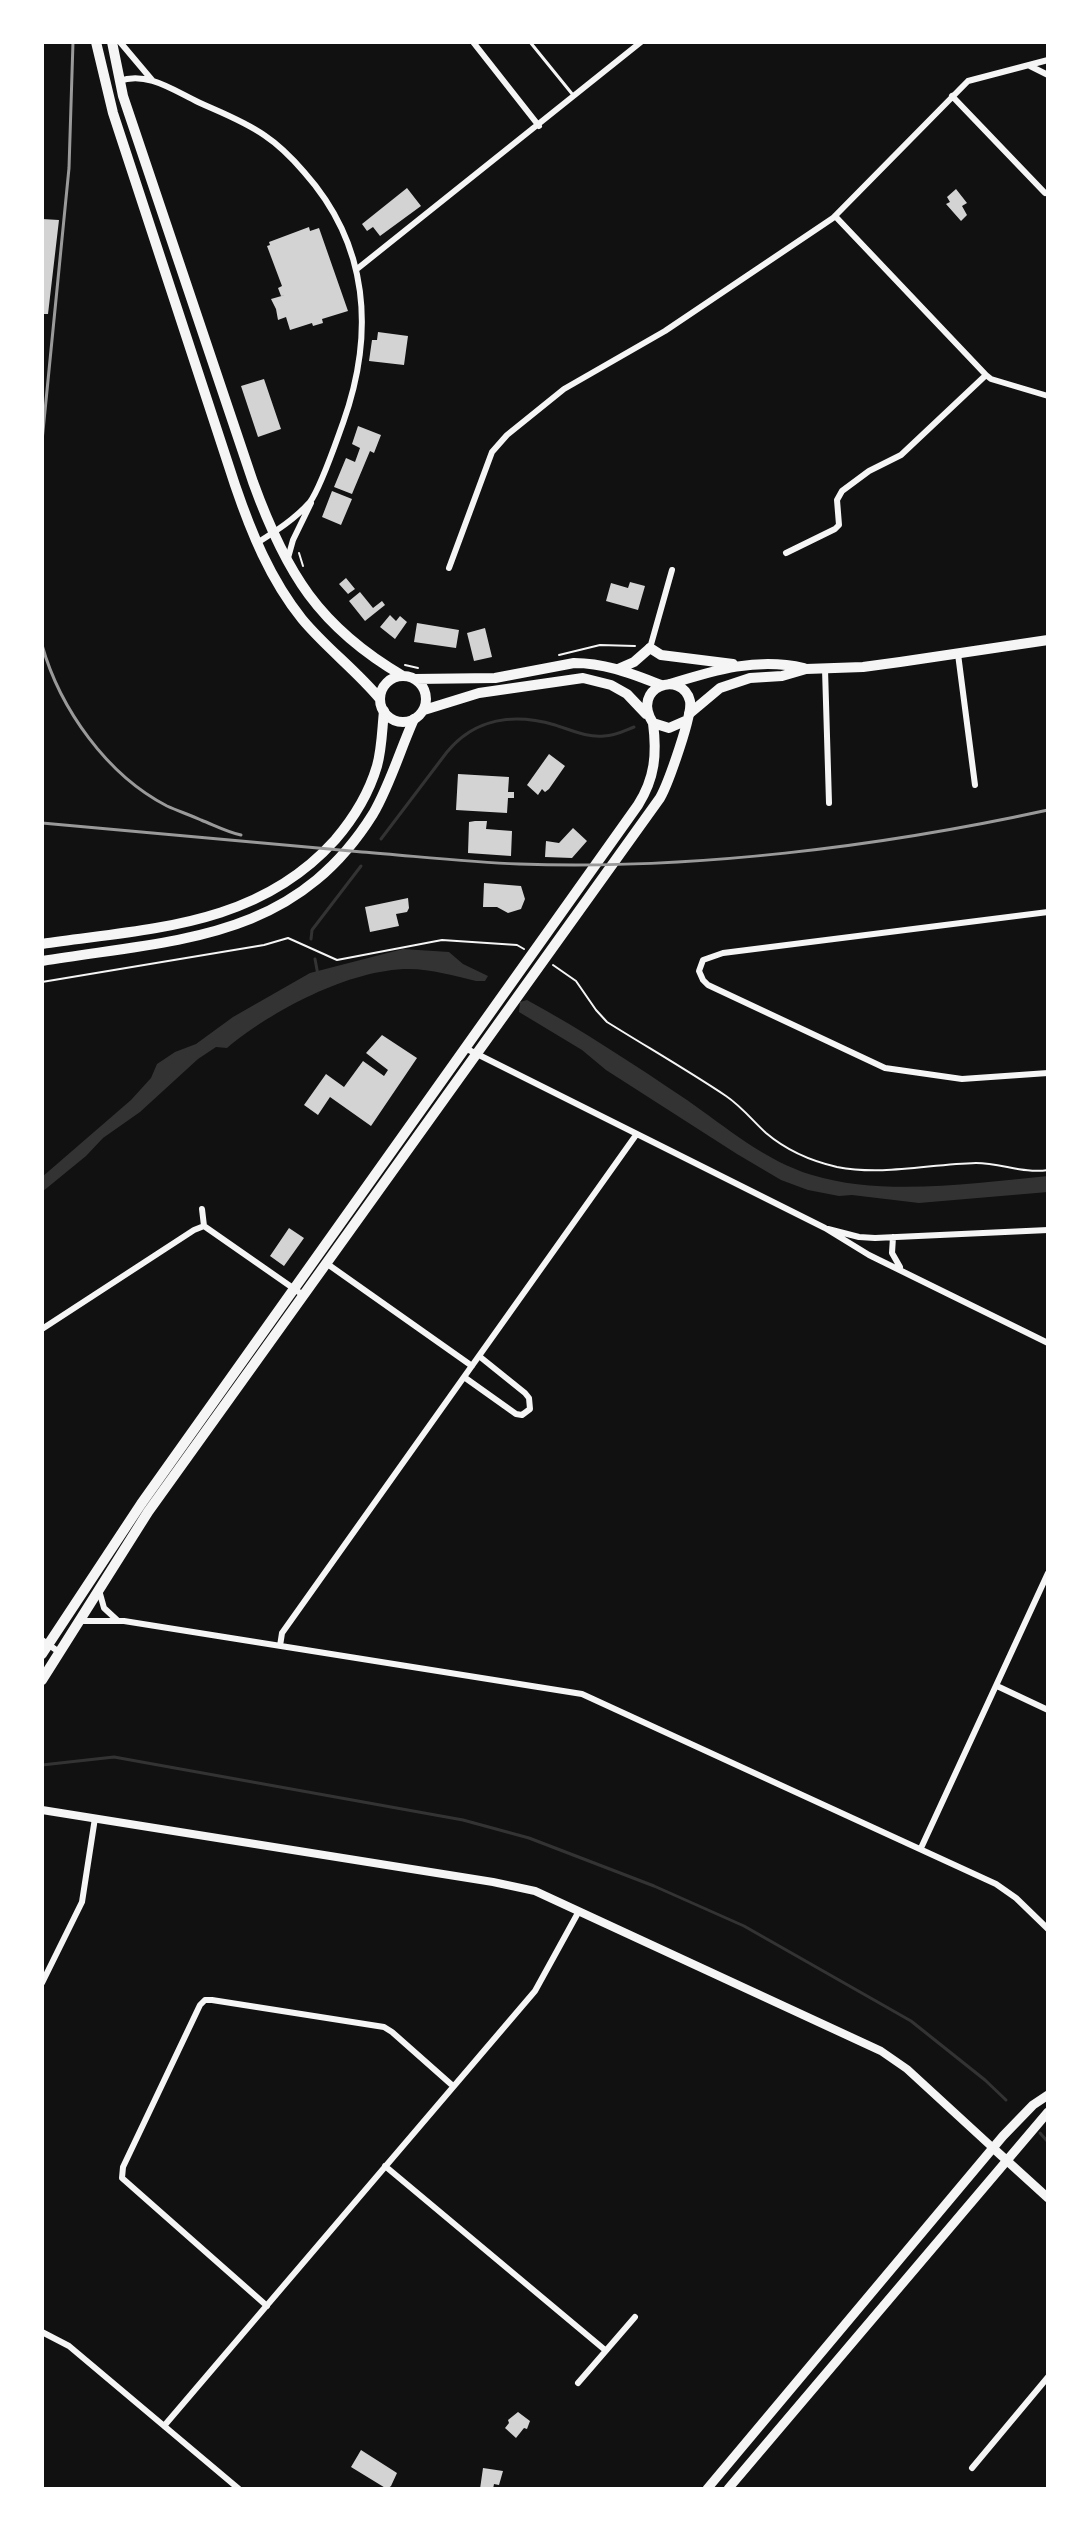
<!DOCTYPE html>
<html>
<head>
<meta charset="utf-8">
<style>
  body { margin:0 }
  #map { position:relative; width:1090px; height:2531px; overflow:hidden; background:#111; font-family:"Source Sans 3",sans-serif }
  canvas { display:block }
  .frame { position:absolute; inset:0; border:44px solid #fff; pointer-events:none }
</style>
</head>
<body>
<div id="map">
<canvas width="1090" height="2531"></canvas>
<div class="frame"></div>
</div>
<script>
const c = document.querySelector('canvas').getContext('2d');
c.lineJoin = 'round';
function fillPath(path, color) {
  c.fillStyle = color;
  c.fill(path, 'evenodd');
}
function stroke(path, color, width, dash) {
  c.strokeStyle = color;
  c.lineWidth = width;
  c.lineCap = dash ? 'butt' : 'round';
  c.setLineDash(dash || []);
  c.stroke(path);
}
fillPath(new Path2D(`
  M403 949 449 952 463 964 488 976 485 981H476C455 976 431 969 409 969 350 969 271 1011 227 1048L216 1047 198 1059 140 1112 103 1138 86 1156 42 1192V1177L131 1100 151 1078 157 1064 175 1052 196 1044 233 1017 310 973Z
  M527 1000C582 1030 635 1065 687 1100 726 1127 765 1161 812 1175 884 1197 974 1183 1048 1176V1192L919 1203 852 1195 839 1196 808 1190 781 1180 737 1154 606 1070 582 1050 519 1012 520 1002Z`), '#333');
stroke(new Path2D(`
  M381 839 447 752C475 718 514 713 555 725 571 730 588 738 604 736 615 736 624 731 634 727
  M311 939 312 930 361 866
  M315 959 318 975
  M42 1765 114 1757 463 1820 529 1838 654 1886 744 1926 911 2021 985 2080 1006 2100
  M1040 2133 1048 2142`), '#333', 3);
fillPath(new Path2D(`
  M407 188 421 206 380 236 373 227 367 231 362 224Z
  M956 189 967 203 962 206 967 215 961 221 946 204 950 202 947 197Z
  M42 219 59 220 48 314H42Z
  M309 227 310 231 319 228 348 311 322 319 323 323 313 326 312 323 290 330 286 317 278 320 276 309 271 299 285 295 281 296 278 288 282 286 267 246 270 245 269 242Z
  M378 332 408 336 404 365 369 361 372 340H377Z
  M264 379 281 429 258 437 241 386Z
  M358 426 381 435 374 453 370 451 352 494 334 487 346 458 355 462 360 448 352 444Z
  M332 491 352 499 341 525 322 517Z
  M346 578 355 589 348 594 339 584Z
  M630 582 645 586 638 610 606 601 611 583 628 588Z
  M360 592 373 608 382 601 385 605 365 621 349 601Z
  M390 615 396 621 400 616 407 622 395 639 380 627Z
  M417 623 459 630 456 648 414 642Z
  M485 628 492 657 474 661 467 633Z
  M549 754 565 766 549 789 545 792 542 789 538 795 527 785Z
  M458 774 509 777 508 792H514V798H508L507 813 456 810Z
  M475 821H487L486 829 512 831 511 856 468 853 469 822Z
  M573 828 587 841 572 858 545 857 546 841 559 843Z
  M484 883 521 886 525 899 521 909 508 913 497 907H483Z
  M408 898 409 908 407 912 396 914 399 926 370 932 365 907Z
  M382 1035 417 1058 371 1126 330 1097 318 1115 304 1105 326 1074 344 1087 363 1061 384 1076 388 1070 366 1053Z
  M289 1228 304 1238 284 1266 270 1256Z
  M518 2412 530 2421 527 2429 524 2428 516 2438 505 2428 509 2423 508 2420Z
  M361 2450 397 2473 391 2486 387 2489 351 2467Z
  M483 2468 503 2471 499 2485 494 2484 493 2489H480Z`), '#d3d3d3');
stroke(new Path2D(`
  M299 553 303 566
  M559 655 600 645 635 646
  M405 665 418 668
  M553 965 576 981 596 1010 607 1022C647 1047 687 1070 726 1096 741 1106 753 1121 766 1133 786 1150 811 1161 837 1167 883 1176 930 1164 976 1163 1001 1163 1024 1174 1048 1170
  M42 982 264 945 288 938 337 960 442 940 517 945 524 949`), '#f5f5f5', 2);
stroke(new Path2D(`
  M530 42 573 95`), '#f5f5f5', 3);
stroke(new Path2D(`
  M120 42 152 80
  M473 42 539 126
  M1030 66 1048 75
  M119 81C147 71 173 90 198 102 220 112 244 121 264 135 279 145 292 158 304 172 369 245 375 333 343 423 336 442 321 487 310 502 295 519 276 531 257 543
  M952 96 1045 193
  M835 216 986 375 991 379 1048 396
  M357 269 641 42
  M786 553 835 529 839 525 837 500 842 491 869 471 901 455 986 375
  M288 558 293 540 311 503
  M449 568 492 452 507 435 564 389 665 331 833 218 968 81 1048 60
  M650 648 672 570
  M958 654 975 785
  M825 669 829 803
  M1048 912 723 953 703 960 699 971 703 980 708 985 885 1068 962 1079 1048 1073
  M465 1048 825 1228 869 1255 1048 1343
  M202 1209 204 1226
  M828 1229 859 1237 875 1238 1048 1230
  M893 1237 892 1253 900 1267
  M326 1263 472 1366
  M42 1329 194 1230 204 1226 303 1295
  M464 1377 516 1414 522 1415 530 1409 529 1398 525 1393 479 1356
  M99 1590 104 1608 117 1620
  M80 1621H124L582 1694 996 1884 1016 1898 1048 1929
  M42 1640 59 1652
  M280 1646 282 1633 636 1135
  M997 1686 1048 1710
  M921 1848 1048 1573
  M42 1983 82 1902 95 1818
  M385 2166 605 2350
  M267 2306 122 2178 123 2167 200 2005 205 2000H212L384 2027 392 2032 453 2086
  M42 2332 69 2346 239 2489
  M578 2383 635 2317
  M164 2426 535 1991 579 1911
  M972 2468 1048 2377`), '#f5f5f5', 6);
stroke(new Path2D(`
  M42 1810 493 1882 535 1891 881 2051 907 2069 993 2148`), '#f5f5f5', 8);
stroke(new Path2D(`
  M993 2148 1048 2198
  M707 2489 1003 2136 1033 2105 1048 2095
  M728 2489 1048 2112`), '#f5f5f5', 9);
stroke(new Path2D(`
  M650 648 661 655 733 664
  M670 684C715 670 757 657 804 668
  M689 714 720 688 750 678 782 676 806 669 863 667 900 662 1048 640
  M42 944C150 928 257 927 335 840 353 819 369 793 377 766 382 748 382 730 384 711
  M42 961C175 939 293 942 373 814 390 785 400 750 414 719`), '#f5f5f5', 10);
stroke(new Path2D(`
  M96 42 113 113 235 485C251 532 270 579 302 619 326 648 356 670 380 699
  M112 42 123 96 253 482C286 573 319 627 403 676
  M618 669 634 662 650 648
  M380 699a23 23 0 1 1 46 0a23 23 0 1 1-46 0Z
  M415 679 495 678 574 663C606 663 632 674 661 685
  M424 710 479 693 583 678 611 685 627 694 646 714
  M42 1654 141 1504 638 805C655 778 657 754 653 723
  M42 1680 148 1512 660 798C668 784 693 714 690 701 682 669 630 687 653 723L669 728 685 721`), '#f5f5f5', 10);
stroke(new Path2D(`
  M42 441 69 168 73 42
  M42 645C60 709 107 775 167 806 178 811 190 815 201 820 214 825 227 832 241 835
  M42 823C149 833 255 842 362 852 414 856 466 862 519 864 692 870 879 847 1048 810`), '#9a9a9a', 3);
</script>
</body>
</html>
